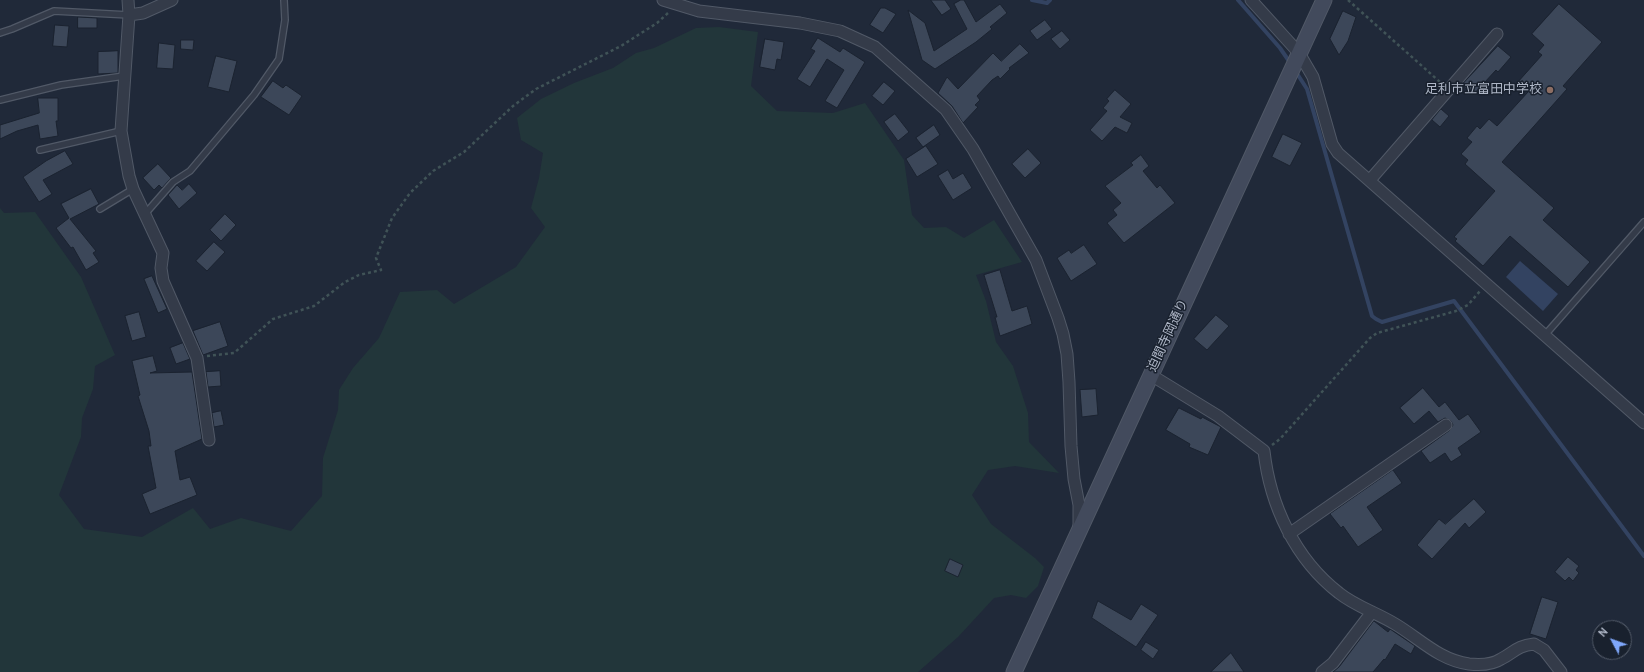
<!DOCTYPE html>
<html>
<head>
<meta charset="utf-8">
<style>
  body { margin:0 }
  #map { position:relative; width:1644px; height:672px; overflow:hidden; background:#202939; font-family:Overpass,sans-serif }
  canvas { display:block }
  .north { position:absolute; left:1592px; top:620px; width:40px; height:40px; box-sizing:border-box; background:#19212e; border:1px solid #555d6b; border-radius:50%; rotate:311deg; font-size:11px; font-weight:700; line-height:16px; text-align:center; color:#aeb6c6 }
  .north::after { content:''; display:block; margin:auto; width:14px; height:18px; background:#7fa7fa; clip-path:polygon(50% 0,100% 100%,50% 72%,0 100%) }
</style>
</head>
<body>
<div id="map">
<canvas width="1644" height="672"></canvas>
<div class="north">N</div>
</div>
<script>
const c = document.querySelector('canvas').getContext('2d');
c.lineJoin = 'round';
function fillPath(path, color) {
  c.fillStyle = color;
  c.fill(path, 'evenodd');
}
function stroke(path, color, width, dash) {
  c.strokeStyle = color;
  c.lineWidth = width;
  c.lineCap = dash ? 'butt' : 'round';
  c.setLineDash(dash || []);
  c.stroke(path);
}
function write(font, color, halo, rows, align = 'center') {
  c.font = font + ' Overpass,"Noto Sans JP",sans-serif';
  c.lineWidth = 3;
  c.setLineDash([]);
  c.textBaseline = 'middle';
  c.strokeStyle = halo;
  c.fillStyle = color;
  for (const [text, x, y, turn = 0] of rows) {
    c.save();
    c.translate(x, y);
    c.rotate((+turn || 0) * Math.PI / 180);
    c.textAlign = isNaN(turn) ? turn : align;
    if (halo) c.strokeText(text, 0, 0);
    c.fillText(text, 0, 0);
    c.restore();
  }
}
fillPath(new Path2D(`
  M719 27 758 32 751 86 777 111 833 113 865 103 904 160 912 215 924 228 946 227 964 238 994 220 1022 262 976 275 986 301 996 342 1013 366 1028 413 1029 442 1059 473 1015 466 988 470 972 495 991 524 1035 558 1044 567 1038 586 1026 598 1011 595 994 598 958 637 918 672H0V208L4 213 35 212 81 277 115 355 95 366 93 389 82 418 81 437 59 495 84 529 142 537 193 508 210 529 241 518 291 531 322 496 323 458 338 410 339 390 353 368 379 338 400 292 437 290 454 304 516 267 545 227 531 208 539 178 543 153 521 140 517 118 541 99 574 83 613 68 636 53 654 48 696 28Z`), '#22363a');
fillPath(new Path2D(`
  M1520 261 1558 294 1543 311 1506 277Z`), '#334361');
stroke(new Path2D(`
  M1032 0 1047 3 1050 0
  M1238 0 1280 48 1291 64
  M1296 72 1307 89 1372 316 1376 319 1382 322 1454 301 1644 556`), '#334361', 4);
const building = new Path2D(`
  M931 0H945L951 9 942 15Z
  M961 0H964L976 22 1000 4 1007 13 990 27 992 29 976 42 935 69 922 60 908 10 925 23 934 51 967 29 954 4Z
  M1559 4 1602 42 1563 86 1567 89 1502 162 1554 208 1543 220 1590 262 1568 287 1510 236 1483 266 1455 241 1457 239 1454 237 1495 191 1465 164 1468 160 1461 154 1472 142 1467 138 1477 126 1480 129 1489 119 1497 126 1528 92 1517 83 1542 55 1538 52 1544 45 1532 34Z
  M881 8H885L896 14 883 33 870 25Z
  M1343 11 1356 17 1348 41 1339 55 1330 39Z
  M78 17 97 18V28H78Z
  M1045 20 1052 29 1037 40 1030 31Z
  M55 25 69 26 67 47 53 46Z
  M1062 31 1070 40 1060 49 1051 39Z
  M818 38 840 52 843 48 865 62 837 108 825 101 844 70 827 59 810 87 797 79 815 51 811 49Z
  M765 39 784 42 781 60 777 59 775 70 760 67Z
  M181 40H194L193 50 181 49Z
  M159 43 175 45 173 69 157 68Z
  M1020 44 1029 53 1009 68 1010 69 1000 79 998 76 992 80 977 96 980 100 975 105 978 107 963 123 952 106 938 93 947 77 958 89 993 53 1001 61Z
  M1498 46 1511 57 1498 72 1496 70 1473 95 1462 85Z
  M118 51V73L98 74V52Z
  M216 56 237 61 229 92 208 87Z
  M273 81 283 88 286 85 302 96 289 115 261 97Z
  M884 82 895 91 883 105 872 96Z
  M1115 90 1131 104 1120 117 1132 123 1127 133 1115 127 1102 141 1090 130 1107 111 1103 108 1109 101 1107 99Z
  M38 98H58V121H56L58 136 40 139 38 125 17 131 0 139V125L39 113Z
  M1441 109 1449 116 1440 127 1432 120Z
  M895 114 909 132 898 141 884 122Z
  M934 125 940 135 923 147 916 138Z
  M1283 134 1302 143 1290 166 1272 157Z
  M926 146 938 164 917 177 906 159Z
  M1028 149 1041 163 1025 178 1012 164Z
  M65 151 73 164 43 180 52 194 39 202 23 177 46 161Z
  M1141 155 1149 166 1143 171 1157 188 1160 185 1175 203 1124 243 1107 223 1117 215 1113 210 1121 203 1105 186 1133 165 1131 163Z
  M158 164 171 178 162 188 159 185 154 190 143 178Z
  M948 170 953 179 963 173 972 188 953 200 938 176Z
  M189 184 197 193 179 209 168 195 177 185 182 190Z
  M91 189 99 204 70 219 96 251 93 253 99 262 86 270 73 247 71 248 56 228 69 218 61 204Z
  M225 214 236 225 221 241 210 230Z
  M214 242 225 252 207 271 196 261Z
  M1084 245 1097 264 1071 281 1057 258 1069 250 1071 253Z
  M1000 270 1012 311 1027 306 1032 324 1000 336 995 317H997L984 275Z
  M152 276 167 309 158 313 144 279Z
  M139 312 146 337 132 341 125 316Z
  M1216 315 1229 326 1207 350 1194 339Z
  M220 322 228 346 203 355 193 331Z
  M183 343 190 359 176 364 170 348Z
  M153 356 157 371 150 373 192 372 202 439 175 451 180 480 190 477 197 495 150 514 142 494 156 488 148 446H151L149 431 138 396 140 395 132 361Z
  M220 371 221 386 208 387 206 372Z
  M1423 388 1439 407 1445 402 1459 420 1468 414 1481 432 1458 448 1462 455 1451 462 1445 453 1430 463 1421 451 1450 430 1453 425 1451 421 1445 418 1438 422 1429 411 1414 424 1400 408Z
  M1096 389 1098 415 1082 417 1080 390Z
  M1179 408 1201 419 1202 417 1221 427 1208 455 1189 447 1190 444 1166 430Z
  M221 411 224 425 214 427 212 413Z
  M1393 470 1402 483 1367 507 1383 530 1358 547 1343 526 1341 528 1330 514Z
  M1474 499 1486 512 1469 528 1465 523 1432 559 1417 545 1439 519 1445 524Z
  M1568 557 1579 566 1576 570 1579 573 1573 581 1569 577 1565 581 1555 572Z
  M950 559 963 565 958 577 945 571Z
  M1542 597 1558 602 1546 639 1530 634Z
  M1098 601 1131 620 1141 604 1158 615 1136 647 1092 618Z
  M1374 621 1388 632 1390 629 1415 646 1411 654 1395 644 1385 660 1384 659 1373 672H1333L1339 667Z
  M1146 642 1159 650 1153 659 1141 650Z
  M1231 653 1244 672H1211Z`);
fillPath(building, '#3c4759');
stroke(building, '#1b2330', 1);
const lane = new Path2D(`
  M0 33 12 29 54 11 129 15
  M0 100 61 85 124 76
  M40 150 121 131
  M100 209 133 189
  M145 214 173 182 190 171 254 95 279 59 285 20 284 0
  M1545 335 1644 222`);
const street = new Path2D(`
  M128 0 129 15 121 131 129 176 133 189 163 253 161 268 163 281 197 358 209 440
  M663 0 699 11 800 23 840 31 875 47 946 110 973 149 1036 260 1058 318 1063 334 1067 354 1069 382 1071 446 1074 479 1079 505V527
  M1251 0 1299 53 1313 77 1332 144 1338 153 1644 423
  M129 15 143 13 172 0
  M1370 180 1497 34
  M1151 375 1218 416 1264 451C1270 505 1295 559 1339 593 1355 606 1377 613 1395 624 1419 638 1439 660 1469 664 1479 665 1492 665 1501 659 1515 652 1516 646 1534 644L1544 650 1561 672
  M1289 534 1446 425
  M1322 672 1333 663 1372 612`);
const secondary = new Path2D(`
  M1014 672 1324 0`);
stroke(lane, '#515967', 8);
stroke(street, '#515967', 13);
stroke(secondary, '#515967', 17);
stroke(new Path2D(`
  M1348 0 1441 83
  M207 356 234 353 273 319 314 306 345 282 359 275 381 270 376 258 392 218 410 193 433 171 464 152 513 106 536 89 621 46 657 23 668 13
  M1272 445 1280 439 1370 338 1377 333 1456 311 1468 305 1480 291`), '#405357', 2.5, [3, 3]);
stroke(lane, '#343b49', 5.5);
stroke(street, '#343b49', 11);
stroke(secondary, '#424a5c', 15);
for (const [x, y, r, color] of [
  [1550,90,4,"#8d6e63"]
]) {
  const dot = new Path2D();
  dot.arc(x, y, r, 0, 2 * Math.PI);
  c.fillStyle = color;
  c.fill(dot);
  stroke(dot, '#19212e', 1.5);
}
write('13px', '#aeb6c6', '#19212e', [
  ["足利市立富田中学校",1542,90]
], 'right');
write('13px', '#aeb6c6', '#19212e', [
  ["迫間寺岡通り",1169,336,-65]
]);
</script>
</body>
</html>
